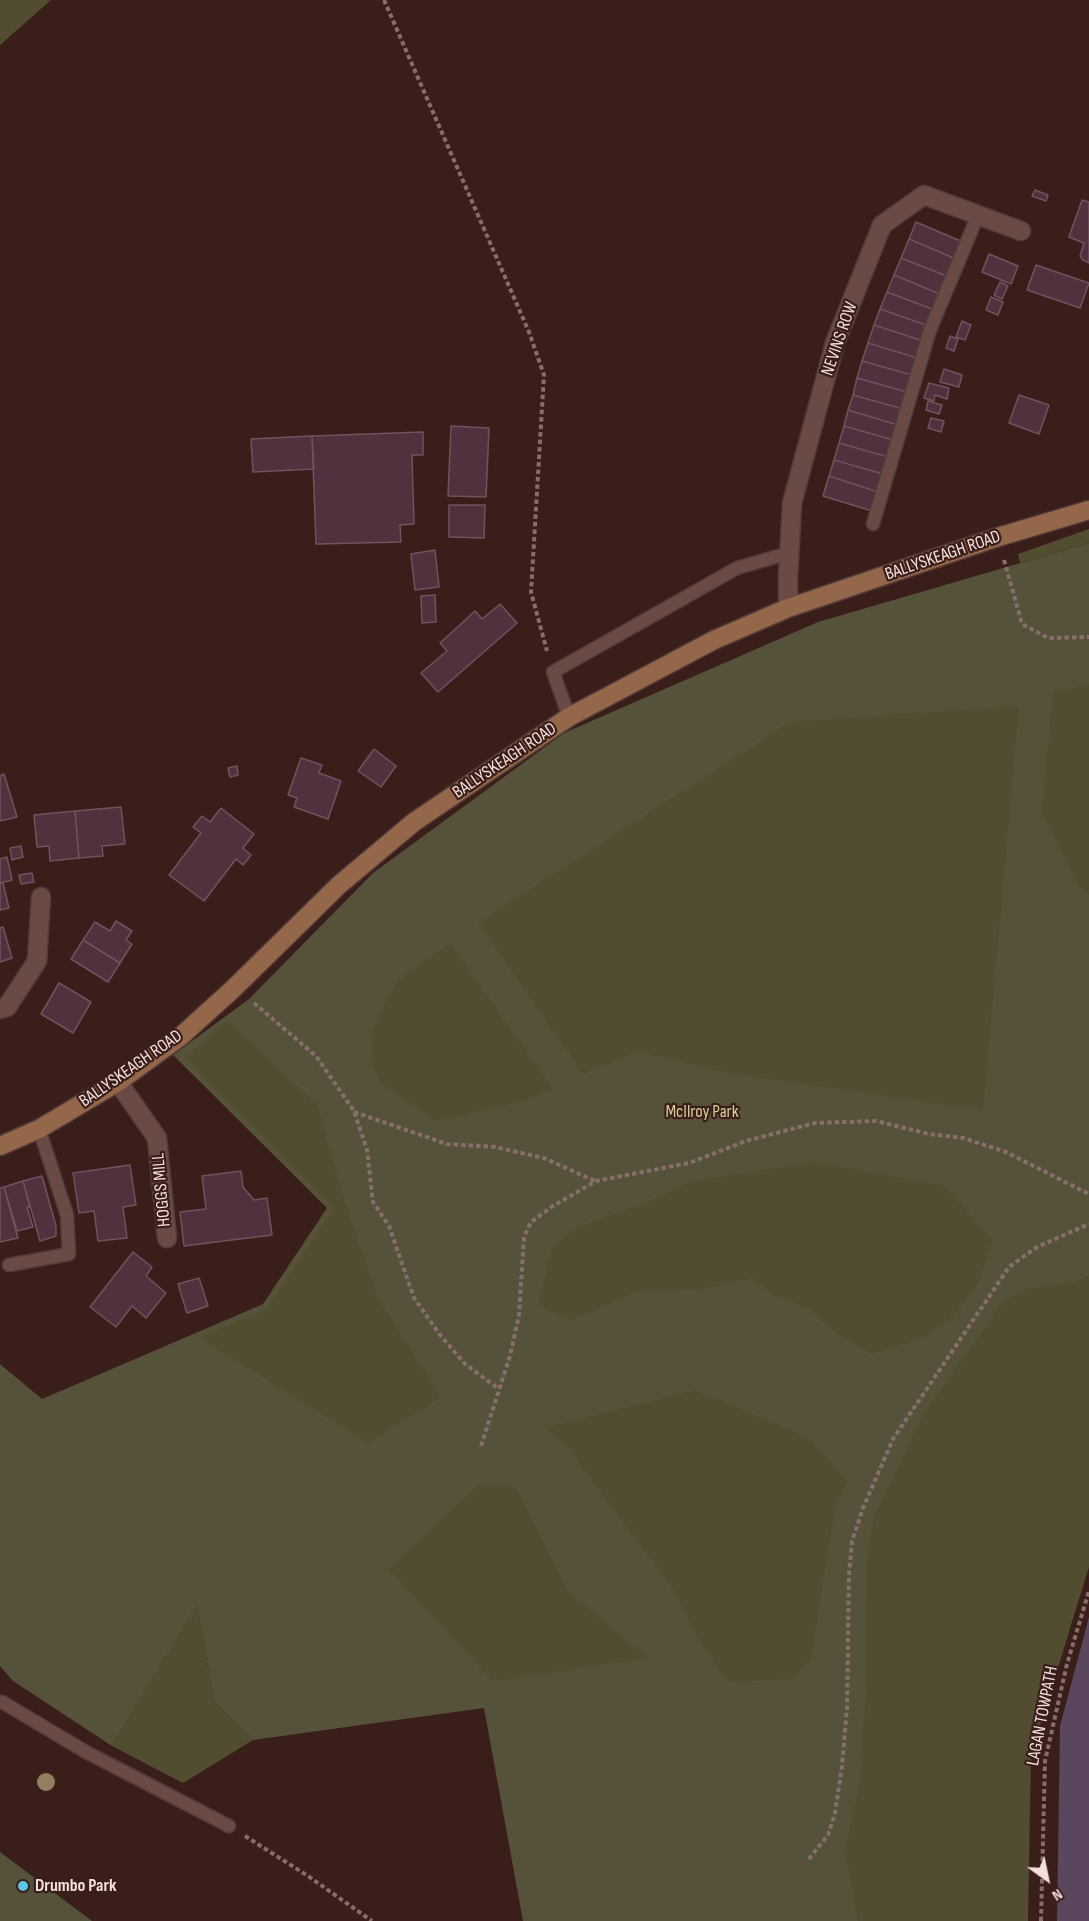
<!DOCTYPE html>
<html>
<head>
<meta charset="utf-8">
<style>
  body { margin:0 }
  #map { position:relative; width:1089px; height:1921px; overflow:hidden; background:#3a1e1a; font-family:"Sofia Sans Condensed",sans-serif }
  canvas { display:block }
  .north { position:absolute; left:1017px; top:1849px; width:60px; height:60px; -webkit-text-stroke:4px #3a1e1a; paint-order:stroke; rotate:147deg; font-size:16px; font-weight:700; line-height:24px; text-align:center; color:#f4e0dd }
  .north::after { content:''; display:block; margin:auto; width:21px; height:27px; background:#f4e0dd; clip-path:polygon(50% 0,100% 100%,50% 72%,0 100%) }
</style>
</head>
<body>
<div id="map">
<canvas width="1089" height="1921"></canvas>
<div class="north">N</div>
</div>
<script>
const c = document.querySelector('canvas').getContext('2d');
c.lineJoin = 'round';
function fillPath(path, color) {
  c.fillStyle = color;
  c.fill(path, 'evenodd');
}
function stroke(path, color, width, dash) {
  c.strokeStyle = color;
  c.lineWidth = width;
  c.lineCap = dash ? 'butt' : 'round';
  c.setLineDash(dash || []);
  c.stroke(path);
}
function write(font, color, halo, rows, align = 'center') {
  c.font = font + ' "Sofia Sans Condensed",sans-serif';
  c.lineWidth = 4.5;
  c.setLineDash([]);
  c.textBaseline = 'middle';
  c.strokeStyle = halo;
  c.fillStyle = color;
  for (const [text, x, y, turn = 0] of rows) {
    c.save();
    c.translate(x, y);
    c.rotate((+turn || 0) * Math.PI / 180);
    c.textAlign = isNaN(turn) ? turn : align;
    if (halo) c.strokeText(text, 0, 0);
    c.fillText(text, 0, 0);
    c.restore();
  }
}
fillPath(new Path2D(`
  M1089 543V1508L1016 1749 1014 1921H523L484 1708 253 1740 214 1702 197 1605 112 1746 13 1681 0 1666V1364L42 1399 263 1304 327 1208 173 1055 249 999 373 873 564 733 818 622Z
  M0 1852 92 1921H0Z`), '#55513a');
fillPath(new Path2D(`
  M0 0H51L0 45Z
  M1089 529V543L1020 563 1018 554Z
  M1089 684V894L1081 889 1042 813 1053 692Z
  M1019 706 983 1110 729 1073 637 1051 583 1074 478 923 790 722Z
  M450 943 553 1089 525 1101 435 1121 380 1083 371 1058 374 1030 384 1005 398 980Z
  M228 1020 318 1106 339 1183 378 1299 441 1397 368 1443 199 1338 267 1309 334 1208 185 1058Z
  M814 1162 945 1186 992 1240 977 1287 950 1319 926 1337 871 1354 836 1333 807 1308 771 1294 752 1278 698 1290 640 1289 573 1320 538 1305 553 1247 574 1229 648 1202 689 1182Z
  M1089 1275V1567L1031 1755 1028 1921H858L845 1851 859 1786 867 1682 866 1565 875 1513 926 1410 1003 1302 1024 1290 1076 1281Z
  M695 1390 809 1438 848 1482 835 1506 811 1658 794 1679 728 1682 695 1633 673 1589 566 1445 545 1428Z
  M479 1484 515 1488 566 1590 649 1658 493 1681 388 1569Z
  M197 1604 214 1702 253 1740 183 1783 112 1746Z`), '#524d31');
fillPath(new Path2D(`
  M1089 1617V1921H1057L1060 1726Z`), '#5a475e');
const building = new Path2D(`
  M1035 190 1048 195 1046 201 1032 196Z
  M1082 200 1089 202V263L1083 260 1080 256 1084 243 1069 237Z
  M916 222 963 242 956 259 909 239Z
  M909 239 956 259 949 277 901 258Z
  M989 254 1018 266 1011 284 982 272Z
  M901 258 949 277 942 295 894 275Z
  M1036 265 1089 283 1080 308 1027 290Z
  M894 275 942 295 935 310 887 292Z
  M1000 282 1008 286 1002 299 994 295Z
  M887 292 935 310 929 326 880 309Z
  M991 297 1003 302 998 315 986 310Z
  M880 309 929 326 923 341 874 325Z
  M962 321 971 325 965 340 956 337Z
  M874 325 923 341 917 358 868 343Z
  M950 336 958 339 954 351 946 348Z
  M868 343 917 358 912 375 862 361Z
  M862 361 912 375 907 392 857 378Z
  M944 369 962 375 959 387 940 382Z
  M857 378 907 392 903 409 853 395Z
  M929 383 949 388 947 399 935 395 934 401 924 398Z
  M853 395 903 409 898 425 848 410Z
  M1019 395 1049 405 1039 434 1009 423Z
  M928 401 942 405 939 414 926 410Z
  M848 410 898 425 893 440 844 426Z
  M931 418 944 421 941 432 928 428Z
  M451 426 489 428 486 497 448 496Z
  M844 426 893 440 888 457 839 443Z
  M423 432V455H412L414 524 400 525 401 542 316 544 312 436Z
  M312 436 314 469 253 472 251 439Z
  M839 443 888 457 883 474 834 460Z
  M834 460 883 474 878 492 829 476Z
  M829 476 878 492 872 511 823 496Z
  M449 505H485L484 538 449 537Z
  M435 550 439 587 415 590 411 554Z
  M435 595 436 622 422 623 421 596Z
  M500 604 517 623 438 692 421 673 447 651 440 643 475 611 482 619Z
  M374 749 396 766 381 787 358 771Z
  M301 758 322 765 319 773 341 781 328 819 294 807 297 798 288 795Z
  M237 766 238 775 230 777 228 768Z
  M4 774 17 817 0 821V776Z
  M121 807 125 844 102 846 103 856 79 858 75 811Z
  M221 808 254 834 243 848 251 855 243 865 236 859 204 901 169 875 201 833 193 827 202 816 210 822Z
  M75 811 79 858 50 861 49 846 37 847 34 815Z
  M21 846 23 857 12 860 10 848Z
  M7 857 12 880 0 883V859Z
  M32 873 34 882 21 884 19 875Z
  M0 883H3L9 908 0 910Z
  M116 921 132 931 126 940 132 944 120 963 83 940 95 922 110 931Z
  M3 927 12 958 0 962V928Z
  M83 940 120 963 108 982 71 959Z
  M59 983 91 1002 73 1033 41 1014Z
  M130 1165 136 1205 123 1207 127 1238 98 1241 94 1211 79 1213 73 1173Z
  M241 1171 243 1187 254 1200 267 1198 272 1235 184 1246 180 1212 206 1209 202 1176Z
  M42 1176 56 1226V1236L40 1241 23 1181Z
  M23 1181 30 1207H27L33 1227 17 1231 4 1187Z
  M4 1187 18 1238 0 1242V1188Z
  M133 1252 152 1267 146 1276 166 1293 146 1318 132 1306 116 1327 90 1307Z
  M199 1278 208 1306 187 1313 178 1284Z`);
fillPath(building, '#4f323d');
stroke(building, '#72525e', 1.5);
const lane = new Path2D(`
  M873 524 930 330 978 215
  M569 717 553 672 737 568 789 553
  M9 1265 69 1254 67 1215 39 1129
  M2 1702 86 1752 229 1826`);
const street = new Path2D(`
  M788 608V577L792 503 835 343 882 225 924 195 1021 231
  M0 1009 7 1007 37 961 41 897
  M118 1082 157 1138 167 1238`);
const secondary = new Path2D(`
  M0 1146 39 1129 118 1082 180 1037 233 989 339 885 414 822 569 717 714 640 788 608 998 537 1089 510`);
stroke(lane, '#533b39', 15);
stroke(street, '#533b39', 21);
stroke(secondary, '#533b39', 21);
stroke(new Path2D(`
  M384 0 529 332 544 375 531 592 547 651
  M1004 560 1022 624 1048 638 1089 637
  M254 1003 316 1056 354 1111 367 1150 373 1202 389 1226 414 1298 441 1336 465 1364 499 1389
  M354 1112 447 1144 495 1147 544 1158 595 1181
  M481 1446 510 1356 519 1315 524 1237 531 1222 553 1206 596 1181 689 1163 746 1141 815 1123 876 1121 929 1134 963 1138 1006 1152 1089 1194
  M245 1836 308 1876 372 1921
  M809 1859 828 1835 835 1813 842 1766 847 1709 849 1575 852 1541 863 1508 893 1439 1009 1267 1037 1247 1089 1224
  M1041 1921 1045 1761 1067 1664 1089 1591`), '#876e6a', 4, [4.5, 3]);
stroke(lane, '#6a4a45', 12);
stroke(street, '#6a4a45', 18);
stroke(secondary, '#94664a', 18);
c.fillStyle = '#917f5f';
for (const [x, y] of [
  [46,1782]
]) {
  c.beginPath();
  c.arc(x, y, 9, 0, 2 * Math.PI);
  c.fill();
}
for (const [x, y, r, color] of [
  [23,1886,6,"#58c8e4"]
]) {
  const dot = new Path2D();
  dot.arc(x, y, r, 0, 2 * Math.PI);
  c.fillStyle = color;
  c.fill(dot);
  stroke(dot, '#3a1e1a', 2);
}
write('18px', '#f4e0dd', '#3a1e1a', [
  ["NEVINS ROW",840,339,-71],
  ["BALLYSKEAGH ROAD",943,556,-19],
  ["BALLYSKEAGH ROAD",505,761,-34],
  ["BALLYSKEAGH ROAD",131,1069,-35],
  ["HOGGS MILL",162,1190,-95],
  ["LAGAN TOWPATH",1043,1716,-79]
]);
write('18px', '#d9cf98', '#3a1e1a', [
  ["McIlroy Park",702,1112]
]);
write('bold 18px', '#f4e0dd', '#3a1e1a', [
  ["Drumbo Park",35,1886]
], 'left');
</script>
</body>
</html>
